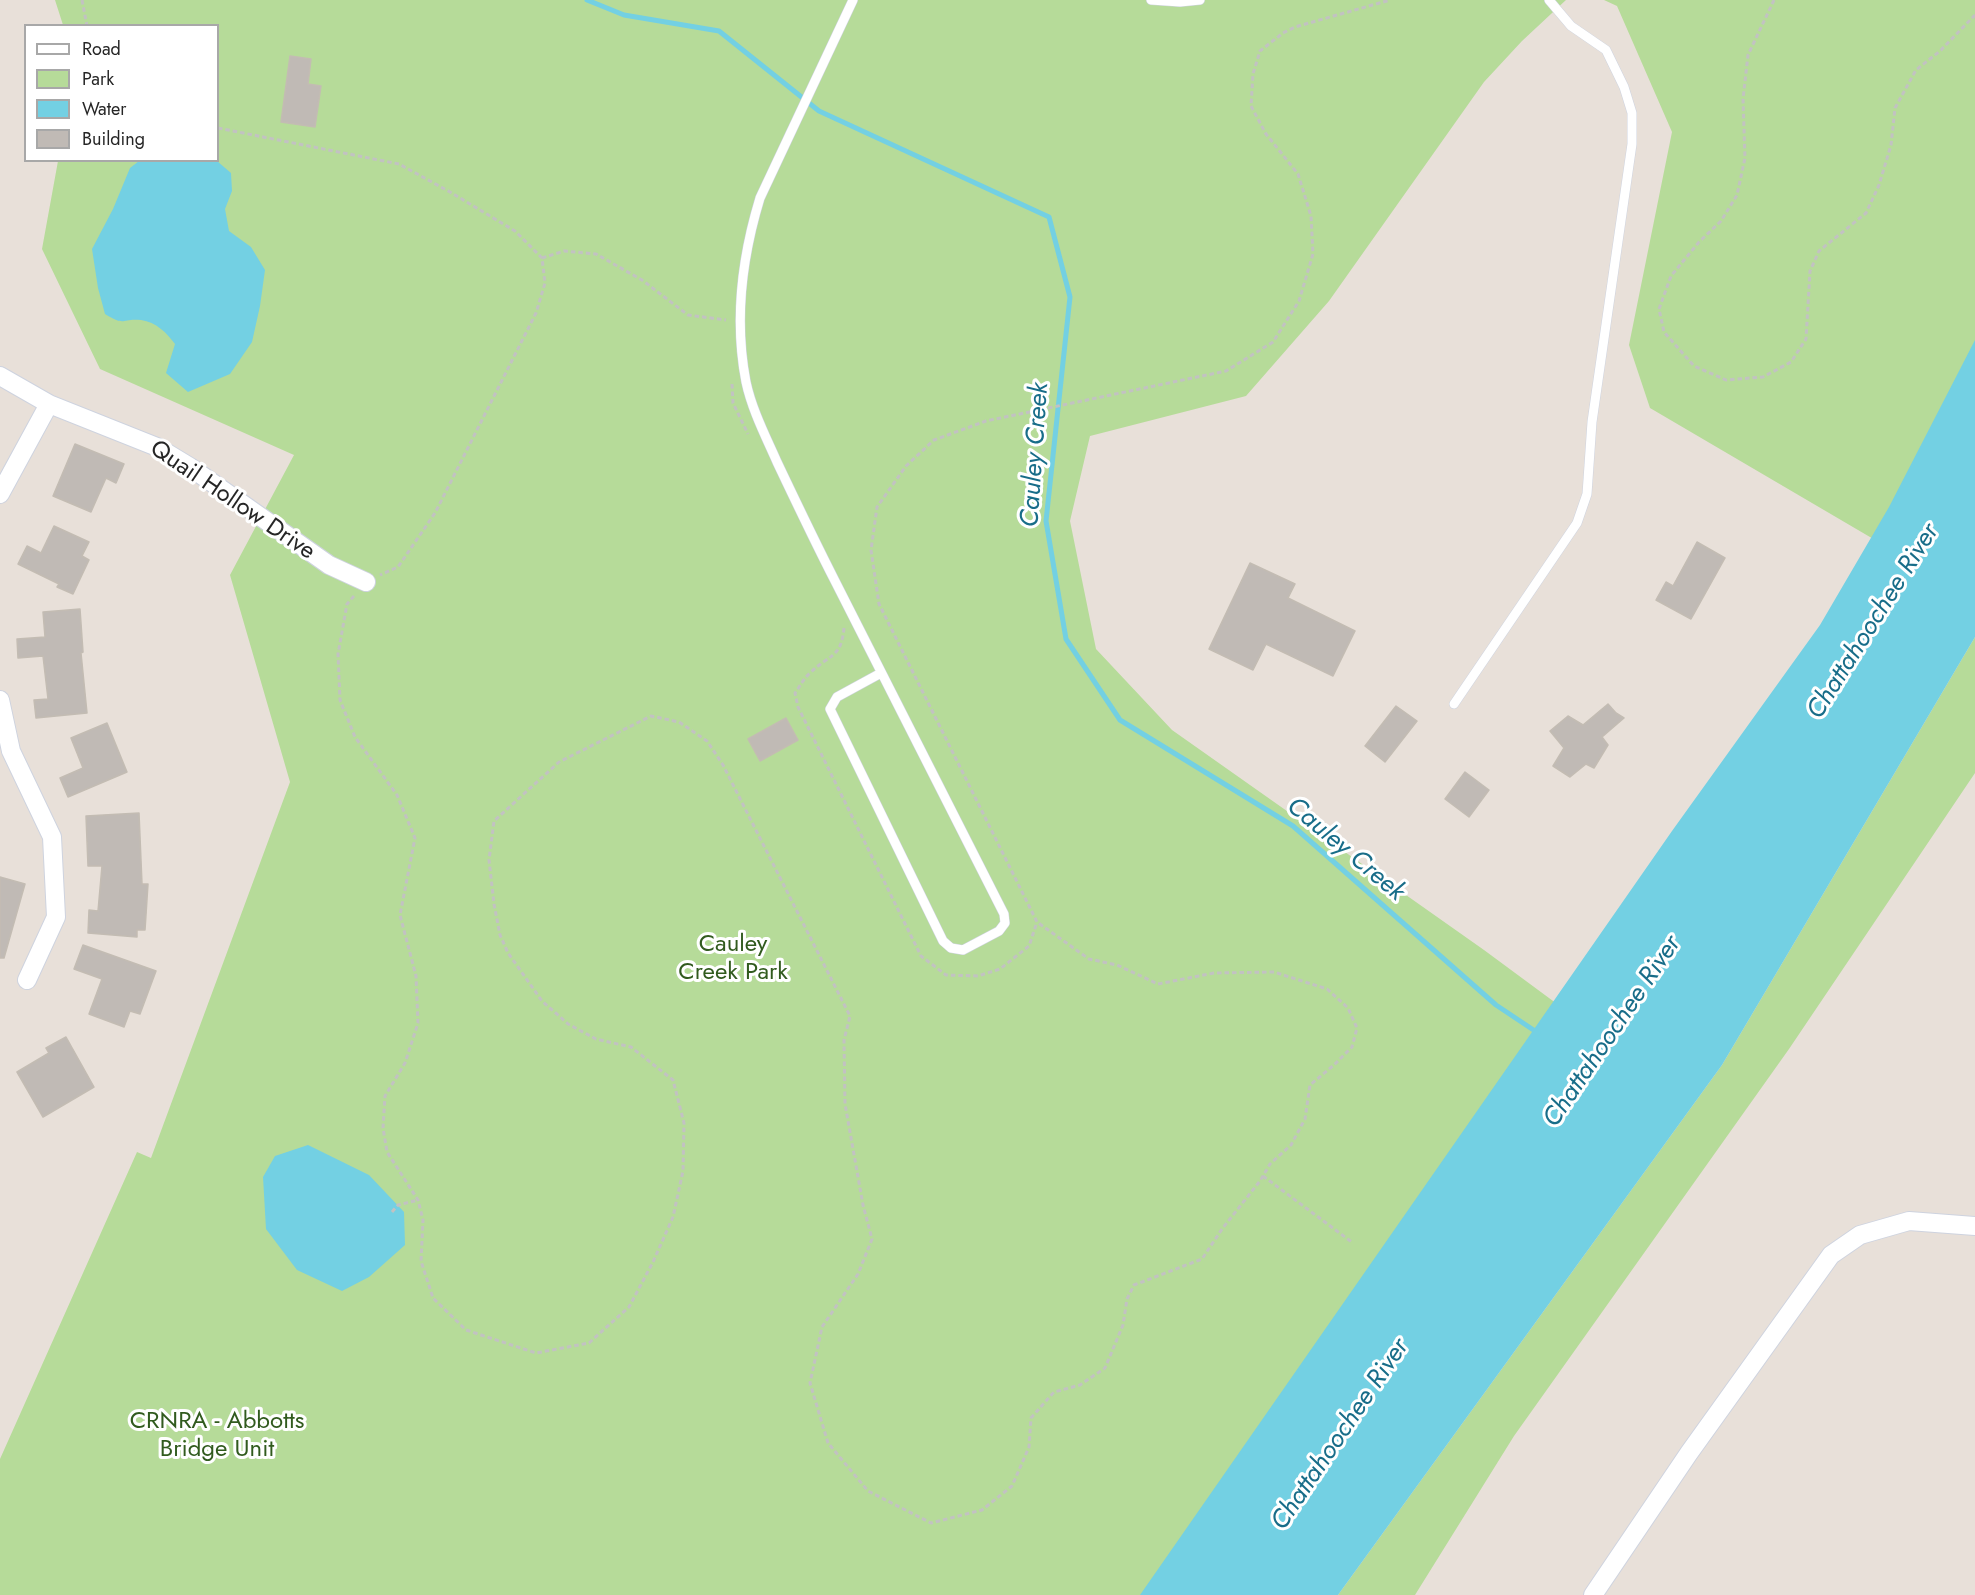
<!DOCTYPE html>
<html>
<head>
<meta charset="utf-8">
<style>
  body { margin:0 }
  #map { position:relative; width:1975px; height:1595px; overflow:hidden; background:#e8e0d9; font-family:Jost,sans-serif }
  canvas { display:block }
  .legend { position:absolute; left:24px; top:24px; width:195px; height:138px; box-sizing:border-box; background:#fff; border:2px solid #a8a8a8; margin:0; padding:8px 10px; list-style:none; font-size:18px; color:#262626 }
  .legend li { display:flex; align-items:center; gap:12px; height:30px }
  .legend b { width:30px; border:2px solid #a8a8a8 }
</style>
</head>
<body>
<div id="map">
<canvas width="1975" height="1595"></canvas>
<ul class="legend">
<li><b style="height:8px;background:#fff"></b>Road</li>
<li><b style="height:16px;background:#b6db99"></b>Park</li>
<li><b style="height:16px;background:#73d0e3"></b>Water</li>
<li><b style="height:16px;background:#c0bab5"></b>Building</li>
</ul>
</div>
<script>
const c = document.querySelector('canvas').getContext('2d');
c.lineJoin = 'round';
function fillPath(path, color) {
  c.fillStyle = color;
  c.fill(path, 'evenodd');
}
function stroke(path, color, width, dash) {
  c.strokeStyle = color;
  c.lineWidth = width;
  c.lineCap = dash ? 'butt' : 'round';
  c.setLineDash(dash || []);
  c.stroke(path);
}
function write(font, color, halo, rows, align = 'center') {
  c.font = font + ' Jost,sans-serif';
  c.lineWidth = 6;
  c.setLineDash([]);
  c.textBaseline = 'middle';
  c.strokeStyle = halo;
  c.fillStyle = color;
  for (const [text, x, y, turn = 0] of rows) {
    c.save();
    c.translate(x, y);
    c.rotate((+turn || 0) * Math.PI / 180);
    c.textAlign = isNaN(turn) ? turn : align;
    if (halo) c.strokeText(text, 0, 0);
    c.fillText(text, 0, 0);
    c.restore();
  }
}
fillPath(new Path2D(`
  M55 0H1566L1522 41 1484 82 1329 301 1246 396 1090 436 1070 521 1096 649 1172 730 1484 950 1572 1015 1161 1595H0V1459L137 1152 151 1158 290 782 230 575 294 455 100 369 42 249 58 161 218 160V26L63 25Z
  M1604 0H1975V380L1887 547 1650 408 1629 345 1672 132 1617 6Z
  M1975 637V773L1789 1049 1514 1436 1415 1595H1338L1722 1065Z`), '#b6db99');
fillPath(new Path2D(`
  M139 161H217L231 173 232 191 225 209 229 231 251 247 265 270 260 306 252 342 230 374 188 392 166 373 175 344C167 333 156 322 141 320 121 318 126 327 105 314L98 288 92 249 113 209 130 168Z
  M1975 340V637L1722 1065 1338 1595H1140L1672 831 1820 625 1889 507Z
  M308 1145 369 1175 404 1212 405 1245 369 1277 342 1291 297 1270 266 1229 263 1177 275 1156Z`), '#73d0e3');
stroke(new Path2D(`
  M587 0 624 15 719 31 819 111 1049 217 1070 297 1046 521 1066 639 1120 720 1293 826 1496 1005 1538 1033`), '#73d0e3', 5);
const building = new Path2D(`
  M290 56 311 59 308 84 321 86 315 127 281 122Z
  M75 444 124 464 116 483 106 478 91 512 53 496Z
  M54 526 89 542 82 556 89 560 73 594 57 587 59 584 18 564 27 546 41 553Z
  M1697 542 1725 558 1691 619 1656 600 1666 582 1673 586Z
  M1250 563 1295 584 1288 598 1355 631 1333 676 1266 644 1253 670 1209 649Z
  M80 609 83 652 81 653 87 713 36 718 34 700 48 699 43 656 18 658 17 639 45 637 43 612Z
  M1608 704 1616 713 1624 718 1602 737 1608 745 1594 768 1586 764 1570 777 1553 766 1564 748 1550 731 1568 716 1583 725Z
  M1396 706 1417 721 1385 762 1365 746Z
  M786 718 798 740 760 761 748 739Z
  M107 723 127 772 68 797 60 778 83 768 71 738Z
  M1465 772 1489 790 1469 817 1445 799Z
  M139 813 142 884H148L145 930H137V937L88 933 89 910 98 911 102 866H88L86 816Z
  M0 877 25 884 4 958H0Z
  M83 945 156 971 140 1014 130 1011 124 1027 89 1014 102 979 74 969Z
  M66 1037 94 1087 43 1117 17 1072 49 1053 46 1048Z`);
fillPath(building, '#c0bab5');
stroke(building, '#c3bcb3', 1.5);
const service = new Path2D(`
  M853 0 760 198C742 257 734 320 746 382 752 410 766 437 777 462 796 502 815 542 835 581 891 692 948 803 1004 914L1005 923 999 931 963 950 951 948 943 941 830 709 837 697 881 673
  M1151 0 1180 2 1200 0
  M1454 704 1577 523 1587 494 1592 422 1632 144V113L1624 87 1606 50 1571 26 1549 0`);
const minor = new Path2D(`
  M0 376 49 404 157 447 190 467 329 565 366 582
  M0 494 49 404
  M0 700 11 751 52 837 56 917 27 980
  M1593 1595 1689 1453 1831 1255 1860 1235 1909 1221 1975 1226`);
stroke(service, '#ced3df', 10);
stroke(minor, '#ced3df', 20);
stroke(new Path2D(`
  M82 0 87 26
  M1774 0 1748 55 1743 99 1745 158 1737 195 1721 221 1699 242 1671 276 1659 309 1664 332 1694 366 1726 380 1763 377 1791 362 1806 339 1810 271 1819 251 1866 213 1879 185 1891 145 1895 108 1916 70 1940 51 1975 15
  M218 128 399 164 450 192 515 231 542 258 545 283 536 313 435 513 398 567 380 575
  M542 258 564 251 596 254 642 280 688 315 726 320
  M732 384 733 403 748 434
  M354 596 347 604 338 654 340 700 355 737 397 795 415 838 400 915 416 976 418 1023 405 1063 385 1096 383 1128 387 1152 418 1200 423 1220 421 1261 433 1298 466 1330 536 1353 589 1343 629 1307 653 1262 673 1217 683 1171 684 1123 673 1080 631 1047 596 1039 568 1024 542 1001 508 953 500 935 494 904 489 860 494 821 559 762 651 716 679 722 707 741 723 765 850 1016 844 1040 845 1104 863 1205 872 1239 858 1274 822 1327 810 1383 828 1443 868 1491 931 1523 982 1510 1012 1486 1029 1447 1031 1418 1054 1392 1080 1385 1105 1368 1123 1325 1127 1299 1134 1285 1202 1259 1222 1229 1260 1181 1270 1164 1291 1145 1305 1119 1310 1085 1334 1065 1352 1047 1357 1028 1348 1008 1327 989 1274 972 1214 973 1158 984 1117 965 1089 959 1037 922 879 604 871 550 877 507 906 466 934 440 986 421 1226 371 1273 342 1299 301 1313 254 1311 216 1298 174 1266 134 1251 106 1253 74 1260 51 1283 33 1295 27 1390 0
  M844 628C841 659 829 654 810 673 804 678 800 686 795 693L798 707 921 956 946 975 978 976 1000 969 1029 946 1037 922
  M1263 1176 1353 1243
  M392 1212 398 1205 418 1200`), '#c2c2c2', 3, [4.5, 3]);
stroke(service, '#fff', 9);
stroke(minor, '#fff', 18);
write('24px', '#262626', '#fff', [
  ["Quail Hollow Drive",232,501,34]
]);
write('24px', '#315b1e', '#fff', [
  ["Cauley",733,945],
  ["Creek Park",733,973],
  ["CRNRA - Abbotts",217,1422],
  ["Bridge Unit",217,1450]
]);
write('italic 26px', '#186d89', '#fff', [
  ["Cauley Creek",1036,455,-86],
  ["Chattahoochee River",1874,622,-58],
  ["Cauley Creek",1345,850,40],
  ["Chattahoochee River",1613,1032,-56],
  ["Chattahoochee River",1341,1435,-56]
]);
</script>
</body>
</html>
